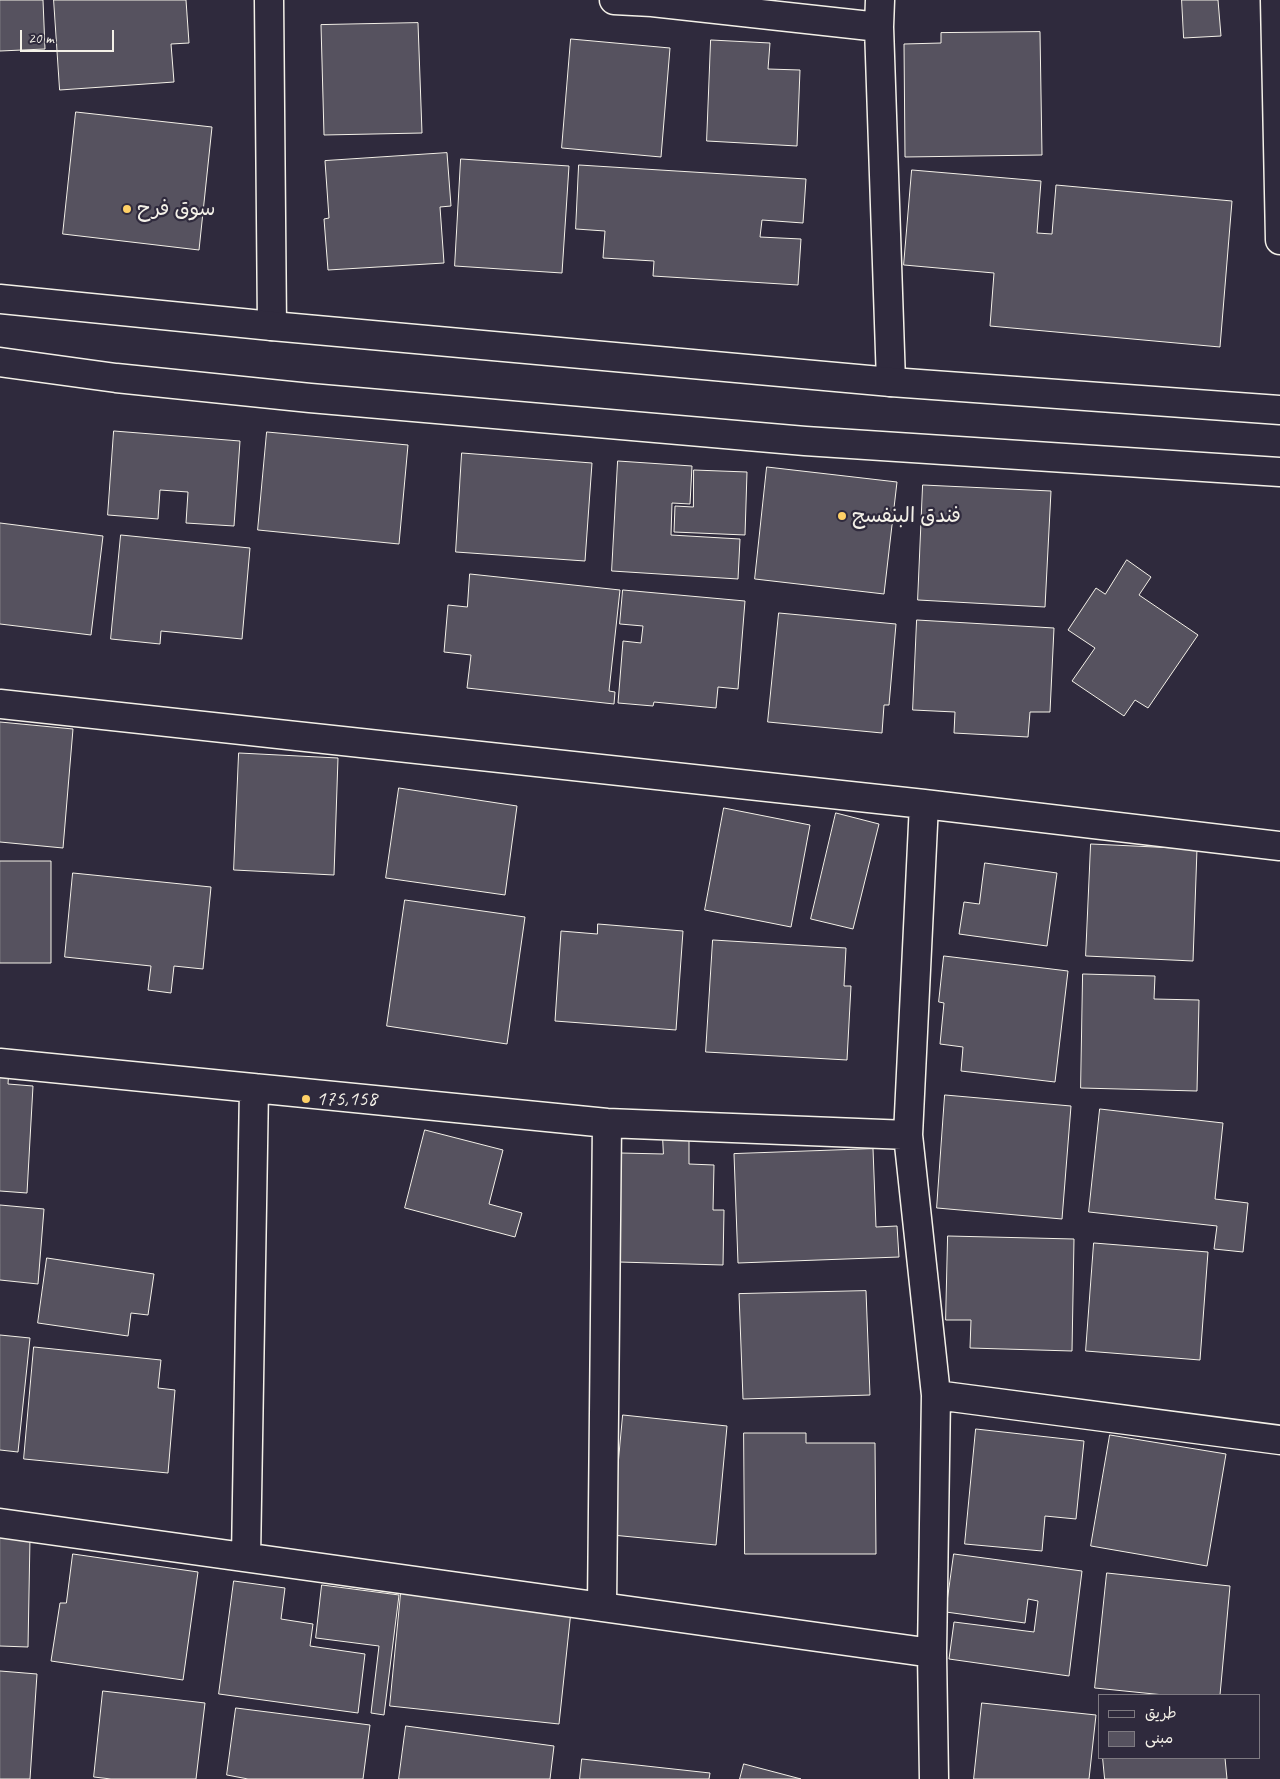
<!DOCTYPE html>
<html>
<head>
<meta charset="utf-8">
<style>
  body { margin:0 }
  #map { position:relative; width:1280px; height:1779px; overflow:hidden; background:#2f2a3d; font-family:Caveat,"Playpen Sans Arabic",sans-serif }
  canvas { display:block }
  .legend { position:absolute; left:1098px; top:1694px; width:162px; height:65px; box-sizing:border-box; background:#2f2a3d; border:1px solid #7e7a81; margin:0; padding:6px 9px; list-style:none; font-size:15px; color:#f4f1e8 }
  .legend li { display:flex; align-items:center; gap:10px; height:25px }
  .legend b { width:25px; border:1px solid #7e7a81 }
  .scale { position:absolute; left:20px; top:30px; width:94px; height:22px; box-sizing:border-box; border:2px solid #f4f1e8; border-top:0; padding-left:6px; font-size:15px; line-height:18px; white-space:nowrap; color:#f4f1e8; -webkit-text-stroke:4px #2f2a3d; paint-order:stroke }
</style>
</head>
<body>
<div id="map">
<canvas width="1280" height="1779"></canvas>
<ul class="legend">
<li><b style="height:6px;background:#2f2a3d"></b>طريق</li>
<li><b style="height:14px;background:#56525f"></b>مبنى</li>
</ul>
<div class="scale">20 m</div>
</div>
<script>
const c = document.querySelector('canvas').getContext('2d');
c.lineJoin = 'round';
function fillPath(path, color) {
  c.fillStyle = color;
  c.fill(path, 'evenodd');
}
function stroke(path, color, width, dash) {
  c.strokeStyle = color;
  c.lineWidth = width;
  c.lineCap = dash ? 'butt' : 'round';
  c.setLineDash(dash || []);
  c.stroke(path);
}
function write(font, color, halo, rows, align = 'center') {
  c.font = font + ' Caveat,"Playpen Sans Arabic",sans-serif';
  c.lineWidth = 4.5;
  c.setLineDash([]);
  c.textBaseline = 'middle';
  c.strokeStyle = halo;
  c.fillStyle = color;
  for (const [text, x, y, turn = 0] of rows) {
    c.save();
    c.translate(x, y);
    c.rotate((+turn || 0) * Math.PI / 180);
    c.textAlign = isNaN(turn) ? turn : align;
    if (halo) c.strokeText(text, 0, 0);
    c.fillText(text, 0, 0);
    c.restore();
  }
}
const building = new Path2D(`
  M0 0H43L45 49 0 51Z
  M54 0H186L189 43 171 44 174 82 60 90Z
  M1182 0H1218L1221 36 1184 38Z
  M418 23 422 133 324 135 321 25Z
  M1040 32 1042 155 905 157 904 44 941 43V33Z
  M571 39 670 48 661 157 562 148Z
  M711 40 770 43 768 69 800 70 797 146 707 141Z
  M76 112 212 127 199 250 63 234Z
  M447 153 451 206 440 207 444 263 328 270 324 219 329 218 325 161Z
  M461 159 569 166 562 273 455 266Z
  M579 165 806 179 803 223 762 220 760 237 801 239 798 285 653 276 654 261 603 258 605 231 576 229Z
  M912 170 1041 181 1037 233 1052 234 1056 185 1232 201 1220 347 990 326 994 273 904 265Z
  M114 431 240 441 234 526 186 523 188 492 160 490 158 519 108 515Z
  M267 432 408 445 399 544 258 530Z
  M462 453 592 463 585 561 456 552Z
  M618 461 692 466 690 504 672 503 671 535 740 539 738 579 612 571Z
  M767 467 897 482 884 594 755 579Z
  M694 470 747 472 745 535 674 532 675 506 693 507Z
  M923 485 1051 491 1045 607 918 600Z
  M0 523 103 536 91 635 0 624Z
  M121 535 250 548 242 639 161 631 160 644 111 639Z
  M1127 560 1151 577 1139 595 1198 635 1148 708 1135 700 1124 716 1072 681 1095 648 1068 630 1096 588 1105 594Z
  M470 574 620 590 609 691 615 692 614 704 467 688 471 655 444 652 448 605 467 607Z
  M623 590 745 601 738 689 718 687 716 708 654 702 653 706 618 703 623 641 641 643 643 626 620 624Z
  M779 613 896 624 889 705H884L882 733 768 722Z
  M917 620 1054 628 1050 712H1030L1028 737 954 733 955 712 913 710Z
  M0 722 73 729 63 848 0 842Z
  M239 753 338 758 334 875 234 870Z
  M399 788 517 806 505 895 386 878Z
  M724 808 810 825 791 927 705 910Z
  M836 813 879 824 853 929 811 919Z
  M1091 844 1197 849 1193 961 1086 956Z
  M0 861H51V963H0Z
  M985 863 1057 873 1047 946 959 934 964 902 979 904Z
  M73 873 211 887 203 969 174 966 171 993 148 990 151 966 65 957Z
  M405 900 525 917 507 1044 387 1026Z
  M598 924 683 931 676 1030 555 1021 561 931 597 934Z
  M713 940 846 948 844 986H851L847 1060 706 1052Z
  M944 956 1068 971 1055 1082 961 1071 963 1047 940 1044 944 1003 939 1002Z
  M1083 974 1155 976 1154 999 1199 1000 1197 1091 1081 1088Z
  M0 1068H9L8 1084 33 1086 27 1193 0 1191Z
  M945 1095 1071 1106 1062 1219 937 1208Z
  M1100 1109 1223 1123 1215 1199 1248 1203 1243 1252 1214 1249 1217 1226 1089 1212Z
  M425 1130 503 1150 489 1204 522 1213 515 1237 405 1208Z
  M663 1138 689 1139V1164L714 1165 713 1210H724L723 1265 619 1262 621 1153 663 1154Z
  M873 1149 876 1227 897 1226 899 1257 738 1263 734 1154Z
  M0 1205 44 1209 38 1284 0 1280Z
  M948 1236 1074 1239 1072 1351 970 1348 971 1320H946Z
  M1094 1243 1208 1252 1200 1360 1086 1351Z
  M47 1258 154 1274 148 1315 131 1313 128 1336 38 1323Z
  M866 1291 870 1395 743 1399 739 1294Z
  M0 1335 30 1338 18 1452 0 1450Z
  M34 1347 161 1360 158 1388 175 1390 168 1473 24 1459Z
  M623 1415 727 1426 716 1545 612 1535Z
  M976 1429 1084 1441 1076 1519 1045 1516 1042 1551 965 1544Z
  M744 1433H806V1443H875L876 1554H745Z
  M1110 1435 1226 1454 1207 1566 1091 1546Z
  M0 1537 30 1538 28 1647 0 1646Z
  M73 1554 198 1572 183 1680 51 1661 60 1603H66Z
  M954 1554 1082 1571 1069 1676 949 1659 954 1622 1034 1632 1038 1601 1028 1599 1025 1623 946 1612Z
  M1107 1573 1230 1586 1220 1695H1164L1095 1688Z
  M234 1581 285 1588 281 1619 313 1624 310 1646 365 1654 358 1713 219 1694Z
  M322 1585 399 1595 384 1715 371 1713 379 1646 316 1638Z
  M401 1593 571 1611 559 1724 390 1706Z
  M0 1671 37 1674 30 1779H0Z
  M103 1691 205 1703 196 1779H111L94 1777Z
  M982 1703 1096 1715 1089 1779H974Z
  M236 1708 370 1725 363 1779H248L227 1775Z
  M406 1726 554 1746 550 1779H399Z
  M1103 1758H1225L1227 1779H1105Z
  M582 1759 710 1773 709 1779H580Z
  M744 1764 801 1779H740Z`);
fillPath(building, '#56525f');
stroke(building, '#f4f1e8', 1);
const minor = new Path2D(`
  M269 0 272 326
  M614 0 652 2 879 27 891 382
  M1275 0 1280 240
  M879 27 880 0
  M0 704 924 804 1280 846
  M924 804 908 1135 936 1395 932 1653 934 1779
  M0 1063 607 1123 908 1135
  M936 1395 1280 1440
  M0 1523 932 1653
  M246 1557 254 1088
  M602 1607 607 1123`);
const major = new Path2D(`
  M0 299 272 326 891 382 1280 410
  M0 362 116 378 310 398 805 441 1280 472`);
stroke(minor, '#f4f1e8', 31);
stroke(major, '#f4f1e8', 31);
stroke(minor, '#2f2a3d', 28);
stroke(major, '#2f2a3d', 28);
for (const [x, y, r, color] of [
  [127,209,5,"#ffd166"],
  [842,516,5,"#ffd166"],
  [306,1099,5,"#ffd166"]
]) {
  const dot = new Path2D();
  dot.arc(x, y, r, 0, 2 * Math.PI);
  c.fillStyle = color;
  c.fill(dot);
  stroke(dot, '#2f2a3d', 2);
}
write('21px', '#f4f1e8', '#2f2a3d', [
  ["سوق فرح",137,209],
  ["فندق البنفسج",852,516],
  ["175,158",316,1099]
], 'left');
</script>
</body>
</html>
